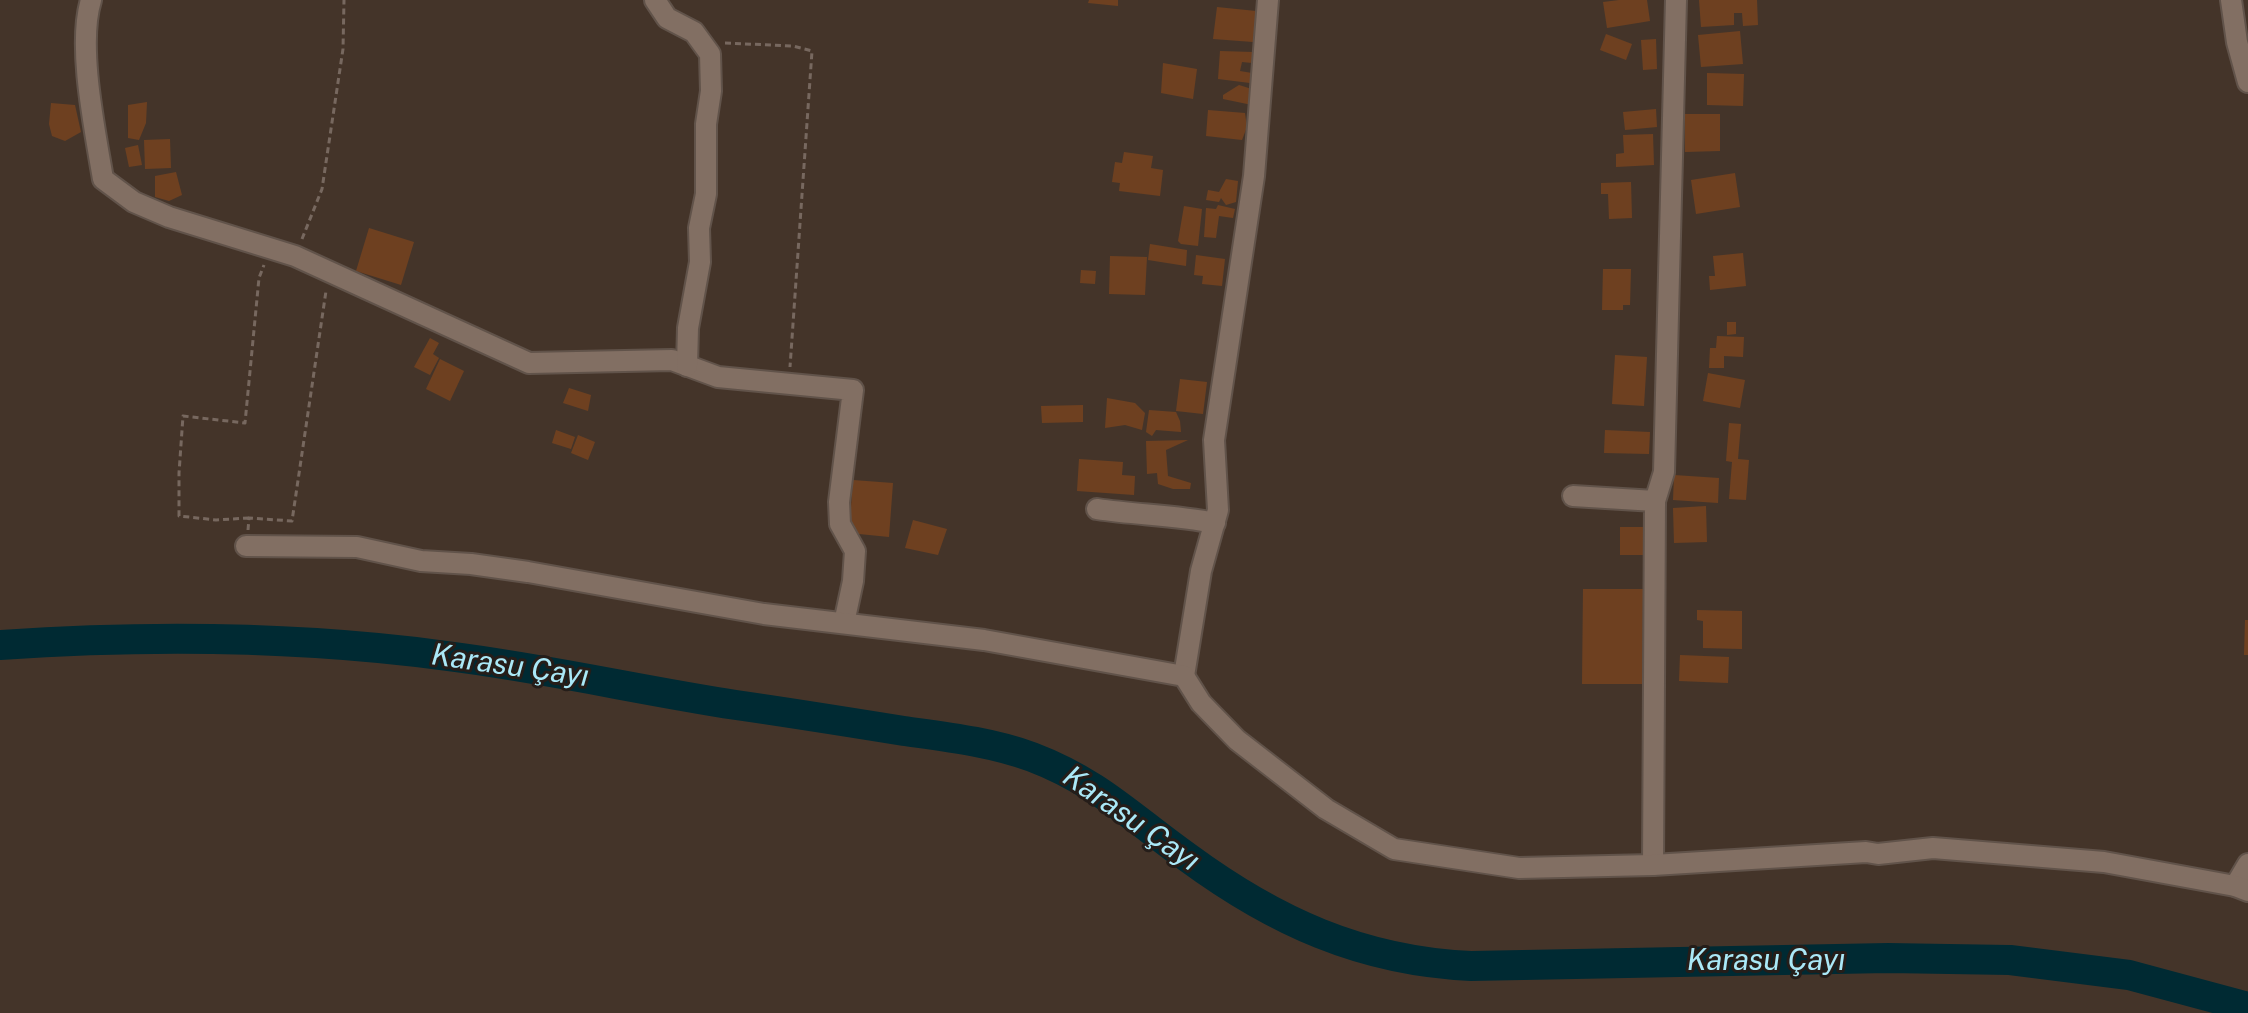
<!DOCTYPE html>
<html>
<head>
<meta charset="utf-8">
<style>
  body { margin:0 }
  canvas { display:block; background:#443429 }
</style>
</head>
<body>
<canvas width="2248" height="1013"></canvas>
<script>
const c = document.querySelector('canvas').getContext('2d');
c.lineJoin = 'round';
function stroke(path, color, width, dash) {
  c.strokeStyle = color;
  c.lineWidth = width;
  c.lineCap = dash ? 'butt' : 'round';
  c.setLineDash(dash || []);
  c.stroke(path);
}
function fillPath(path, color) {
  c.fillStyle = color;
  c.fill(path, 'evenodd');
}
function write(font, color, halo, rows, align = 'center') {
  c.font = font + ' "Public Sans",sans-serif';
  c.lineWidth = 6;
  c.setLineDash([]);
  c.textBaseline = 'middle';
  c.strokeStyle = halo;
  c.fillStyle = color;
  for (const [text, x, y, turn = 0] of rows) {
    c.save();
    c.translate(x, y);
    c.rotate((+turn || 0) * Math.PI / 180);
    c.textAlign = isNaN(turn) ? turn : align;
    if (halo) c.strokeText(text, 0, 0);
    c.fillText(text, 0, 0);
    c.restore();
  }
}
stroke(new Path2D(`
  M0 645C149 635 299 636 447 656 544 668 639 690 736 705 792 713 848 722 904 731 947 737 991 742 1032 757 1098 782 1132 818 1187 857 1274 921 1361 961 1471 966L1888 958 2010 960 2129 975 2248 1007`), '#002a33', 30);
fillPath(new Path2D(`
  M1089 0H1118V6L1088 3Z
  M1619 0H1647L1650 21 1607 28 1603 2Z
  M1699 0H1757L1758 25 1743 26 1742 13H1734V25L1701 27Z
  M1217 7 1256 11 1253 42 1213 39Z
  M1740 31 1743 64 1701 67 1698 35Z
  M1606 34 1632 44 1626 60 1600 50Z
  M1656 39 1657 69 1643 70 1641 40Z
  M1220 51 1253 52 1252 63 1242 62 1240 71 1252 73 1250 83 1218 79Z
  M1163 63 1197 69 1193 99 1161 93Z
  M1707 73 1744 74 1743 106 1707 105Z
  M1239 85 1255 90 1252 105 1223 99V95Z
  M147 102 146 123 139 140 128 138V105Z
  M51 103 75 105 81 132 65 141 52 136 49 124Z
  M1656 109 1657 127 1625 130 1623 112Z
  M1208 110 1245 113 1247 127 1242 140 1206 136Z
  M1685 114H1720V151L1685 152Z
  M1653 134 1654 165 1616 167V154L1624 153 1623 135Z
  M170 139 171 168 145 169 144 140Z
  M138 145 142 165 129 167 125 148Z
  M1124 152 1153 156 1151 168 1163 170 1160 196 1119 191 1120 183 1112 182 1115 162 1122 163Z
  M176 172 182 195 169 201 155 197V176Z
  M1735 173 1740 207 1696 214 1691 180Z
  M1226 179 1238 181 1236 202 1226 205 1221 198 1219 202 1206 200 1208 190 1219 192Z
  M1631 182 1632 218 1609 219 1608 194H1601V183Z
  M1218 205 1235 209 1233 218 1219 216 1216 238 1204 237 1206 208 1216 209Z
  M1184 206 1202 209 1198 246 1181 244 1178 241Z
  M369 228 414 242 401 285 356 271Z
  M1150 244 1187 250 1186 266 1148 260Z
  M1743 253 1746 286 1710 290 1709 276H1715L1713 256Z
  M1196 255 1225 259 1222 286 1202 284 1203 276 1194 275Z
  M1110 256 1147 257 1145 295 1109 294Z
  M1603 269H1631L1630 305H1623V310H1602Z
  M1081 270 1096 271 1095 284 1080 283Z
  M1727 322H1736V334L1727 335Z
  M1717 336 1744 337 1743 357 1724 356V368H1709L1710 348H1716Z
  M430 338 439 343 433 354 439 358 430 375 414 367Z
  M1615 355 1647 357 1644 406 1612 404Z
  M440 359 464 371 450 401 426 389Z
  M1708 373 1745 380 1740 408 1703 401Z
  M1180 379 1207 382 1203 414 1176 411Z
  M569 388 591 395 588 411 563 403Z
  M1107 398 1135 403 1145 413 1142 430 1125 425 1105 428Z
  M1083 405V422L1042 423 1041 406Z
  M1149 410 1176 412 1180 421 1181 432 1156 430 1152 436 1146 432Z
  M1729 423 1741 424 1738 459 1749 460 1746 500 1729 499 1732 462 1726 461Z
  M556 430 575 437 571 449 552 443Z
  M1605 430 1650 432 1649 454 1604 453Z
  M578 435 595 442 588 460 571 453Z
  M1188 440 1166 450 1168 476 1191 483 1190 489H1173L1158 484 1157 473 1147 474 1146 441Z
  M1079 459 1123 462 1122 475 1135 476 1134 495 1077 491Z
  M1674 475 1719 478 1718 503 1673 500Z
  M853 480 893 483 889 537 849 533Z
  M1706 506 1707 542 1674 543 1673 508Z
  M913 520 947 529 938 555 905 548Z
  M1620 527H1646L1647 555H1620Z
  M1583 589H1643L1642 684H1582Z
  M1697 610 1742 611V649L1703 648V621L1697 620Z
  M2245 620H2248V655H2244Z
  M1680 655 1729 657 1728 683 1679 681Z`), '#6e4020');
const minor = new Path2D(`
  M91 0C77 46 95 130 103 179L134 202 169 217 295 256 529 363 672 360 718 377 853 390 839 502 840 524 855 551 853 581 844 623
  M2231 0 2237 42 2248 82
  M1573 496 1655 501 1664 472 1676 0
  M1097 509C1137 515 1175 515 1215 523
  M1184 676 1201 571 1218 510 1214 440 1254 176 1268 0
  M1653 865 1655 501
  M2235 886 2248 864`);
const tertiary = new Path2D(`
  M655 0 667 18 694 32 710 54 711 91 706 124V194L699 228 700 262 688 328 687 366
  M246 546 357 547 421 561 471 564 528 572 764 614 984 640 1184 676 1201 703 1237 740 1326 809 1394 849 1519 868 1653 865 1866 852 1878 854 1933 848 2104 862 2235 886 2248 891`);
stroke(minor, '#61534a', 24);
stroke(tertiary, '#61534a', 24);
stroke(new Path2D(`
  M725 43 793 46 812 51 790 367
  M302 239 322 189 343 49 344 0
  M249 518 216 520 179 516V473L183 416 245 423 259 278 264 265
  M248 530 249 518 292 521 326 291`), '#77685f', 3, [6, 4]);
stroke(minor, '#826f63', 20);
stroke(tertiary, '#826f63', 20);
write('italic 30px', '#aae8f7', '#251d19', [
  ["Karasu Çayı",510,666,8],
  ["Karasu Çayı",1131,819,35],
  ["Karasu Çayı",1766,961]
]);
</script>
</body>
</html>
